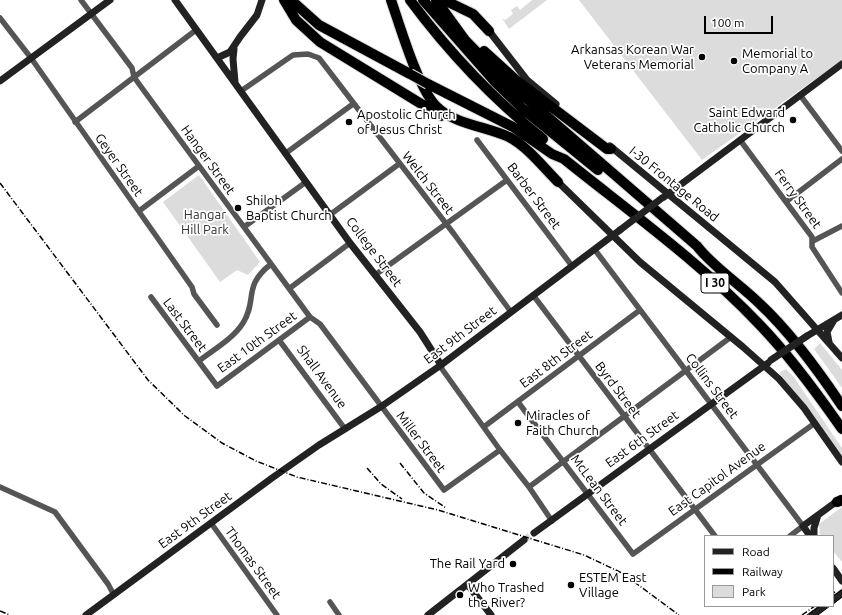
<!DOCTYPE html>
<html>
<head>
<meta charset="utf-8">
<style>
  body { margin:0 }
  #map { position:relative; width:842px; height:615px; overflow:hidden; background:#fff; font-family:Ubuntu,sans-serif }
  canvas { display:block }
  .legend { position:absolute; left:704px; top:535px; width:130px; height:72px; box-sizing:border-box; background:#fff; border:1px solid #999; margin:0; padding:5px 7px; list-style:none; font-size:12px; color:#000 }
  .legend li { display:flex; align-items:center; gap:8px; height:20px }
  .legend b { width:20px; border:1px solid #999 }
  .scale { position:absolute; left:704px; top:16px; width:69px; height:18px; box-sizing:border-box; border:2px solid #000; border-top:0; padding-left:5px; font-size:12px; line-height:14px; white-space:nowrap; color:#000; -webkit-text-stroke:3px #fff; paint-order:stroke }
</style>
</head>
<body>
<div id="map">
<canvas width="842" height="615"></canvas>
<ul class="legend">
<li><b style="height:5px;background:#222"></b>Road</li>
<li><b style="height:5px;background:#000"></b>Railway</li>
<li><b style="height:11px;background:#dcdcdc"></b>Park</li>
</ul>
<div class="scale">100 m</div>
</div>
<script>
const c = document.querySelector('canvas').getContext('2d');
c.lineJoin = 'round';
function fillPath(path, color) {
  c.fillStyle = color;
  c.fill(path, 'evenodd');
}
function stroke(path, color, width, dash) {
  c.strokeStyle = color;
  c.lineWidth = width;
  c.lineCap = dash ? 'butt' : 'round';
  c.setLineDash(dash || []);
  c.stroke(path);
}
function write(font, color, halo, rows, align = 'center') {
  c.font = font + ' Ubuntu,sans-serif';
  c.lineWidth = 3.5;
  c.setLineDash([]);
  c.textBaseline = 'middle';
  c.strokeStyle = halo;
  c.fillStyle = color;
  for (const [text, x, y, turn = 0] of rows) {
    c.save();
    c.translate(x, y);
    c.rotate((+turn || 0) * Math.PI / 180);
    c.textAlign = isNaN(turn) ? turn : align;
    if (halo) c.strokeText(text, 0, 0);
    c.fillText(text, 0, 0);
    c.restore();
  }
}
fillPath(new Path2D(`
  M532 0H547L509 29 502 18 505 20 513 14 511 10 517 6 520 10Z
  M579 0H842V60L702 160Z
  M199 175 260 262 248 275 237 270 220 282 163 202Z
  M820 343 842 370V388L814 349Z
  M786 369 793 376 842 448V456L812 413 779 373Z
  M842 507V562L833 551V536H820L819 524Z`), '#dcdcdc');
stroke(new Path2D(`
  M524 540 534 533`), '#d9d9d9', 7, [7, 3.5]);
const highway = new Path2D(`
  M284 0 296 20 320 42 441 116
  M291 0 319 25 410 74
  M391 0C400 26 418 88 436 106 455 125 486 126 509 137 528 147 543 167 558 182
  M410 0C450 54 491 97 543 139
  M423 0 496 83 523 109 598 170
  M436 0 465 40 497 73 697 246C712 266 741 285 760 304 792 334 818 370 842 406
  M444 0 473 14 489 31
  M484 51 516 80 607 149H611
  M428 84 513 127 552 154 564 159C630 212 701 263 759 324 790 356 817 393 842 429
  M837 502 842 500`);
stroke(highway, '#dbdbdb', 12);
stroke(new Path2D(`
  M81 0 132 68 134 77 139 84 310 317 320 324 444 490 500 450
  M0 18 31 58 192 287 194 294 217 325
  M241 91 293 55 308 54 319 58 454 234 511 312
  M800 95 842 151
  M75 122 196 30
  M477 140 572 266
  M740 140 812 237V247L842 293
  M286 153 353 104
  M787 201 842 159
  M139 211 199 166
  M331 214 399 164
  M244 227 306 182
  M813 241 842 226
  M595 250 803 526 790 536
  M375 275 507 180
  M290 288 350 243
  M533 295 715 536
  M151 297 217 386 310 317
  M279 340 345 429
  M199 361C213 350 233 339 243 323 258 299 242 287 271 264
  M441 365 442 369 500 450 529 487 552 521
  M518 402 633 554 815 423
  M485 426 640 310
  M0 487 55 512 108 584 114 595
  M529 487 731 337
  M211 523 277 615
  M330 602 339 615`), '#555', 5.5);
stroke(new Path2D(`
  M175 0 350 243 420 332 441 365
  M489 31 527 80 556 104
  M234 49 233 59 235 82
  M217 58 230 52 240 37 257 15 262 0
  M0 81 110 0
  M610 146 775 282 842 358
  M558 182 640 262 743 347 779 379 804 408 842 462
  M664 197 842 64
  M807 336 842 315
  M829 342 827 332 834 320
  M534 533 768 363
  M810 536 803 526 840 499
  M814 536V528L818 515
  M833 568 842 581
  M468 585 491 615
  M833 600 842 593
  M86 615 272 478 319 445 382 406 441 365 620 230
  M428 615 524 540
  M812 615 824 606`), '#222', 7);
stroke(highway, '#000', 10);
stroke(new Path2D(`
  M833 596 842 590
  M833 604 842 597
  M807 615 820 606
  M818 615 830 606`), '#000', 1);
stroke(new Path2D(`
  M0 183 148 380 185 416 222 443 256 461 297 477 438 510 584 555 622 573 679 615
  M400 463 424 493 446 508
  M367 468 381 484 402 499
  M833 593 835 592
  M0 611 10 615
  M802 615 815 606`), '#000', 1.5, [6, 2, 1, 2]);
const highwayBridge = new Path2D(`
  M410 74 428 84`);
stroke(highwayBridge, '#dbdbdb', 12, []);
stroke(new Path2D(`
  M620 230 662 198
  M771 360 807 336`), '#222', 7);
stroke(highwayBridge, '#000', 10);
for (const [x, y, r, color] of [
  [702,57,4,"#000"],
  [734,61,4,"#000"],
  [793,120,4,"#000"],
  [349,122,4,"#000"],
  [238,208,4,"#000"],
  [518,423,4,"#000"],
  [513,564,4,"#000"],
  [571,585,4,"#000"],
  [460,595,4,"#000"]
]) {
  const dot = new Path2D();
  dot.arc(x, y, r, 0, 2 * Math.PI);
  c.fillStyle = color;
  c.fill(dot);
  stroke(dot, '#fff', 1.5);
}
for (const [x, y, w] of [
  [715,283,28]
]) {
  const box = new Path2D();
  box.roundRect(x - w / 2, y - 10, w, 20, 3);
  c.fillStyle = '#fff';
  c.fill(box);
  stroke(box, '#000', 1);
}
write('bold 12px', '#000', null, [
  ["I 30",715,283]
]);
write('13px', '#000', '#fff', [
  ["Arkansas Korean War",694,50,"right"],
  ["Veterans Memorial",694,65,"right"],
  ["Memorial to",742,54],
  ["Company A",742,69],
  ["Saint Edward",785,113,"right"],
  ["Catholic Church",785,128,"right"],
  ["Apostolic Church",357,115],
  ["of Jesus Christ",357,130],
  ["Shiloh",246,201],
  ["Baptist Church",246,216],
  ["Miracles of",526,416],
  ["Faith Church",526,431],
  ["The Rail Yard",505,564,"right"],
  ["ESTEM East",579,578],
  ["Village",579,593],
  ["Who Trashed",468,588],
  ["the River?",468,603]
], 'left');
write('13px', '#000', '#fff', [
  ["Hanger Street",208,160,54],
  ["Geyer Street",119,165,55],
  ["Welch Street",428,183,52],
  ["I-30 Frontage Road",674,184,39],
  ["Barber Street",534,196,53],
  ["Ferry Street",798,199,54],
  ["College Street",374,252,53],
  ["Last Street",185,325,53],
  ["East 9th Street",460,335,-37],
  ["East 10th Street",257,342,-36],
  ["East 8th Street",556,359,-37],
  ["Shall Avenue",322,377,54],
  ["Collins Street",712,386,53],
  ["Byrd Street",618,390,53],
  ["East 6th Street",642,439,-36],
  ["Miller Street",421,442,53],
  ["East Capitol Avenue",717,479,-36],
  ["McLean Street",599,490,53],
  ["East 9th Street",195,520,-36],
  ["Thomas Street",253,563,54]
]);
write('13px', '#333', '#fff', [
  ["Hangar",205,215],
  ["Hill Park",205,230]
]);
</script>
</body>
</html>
